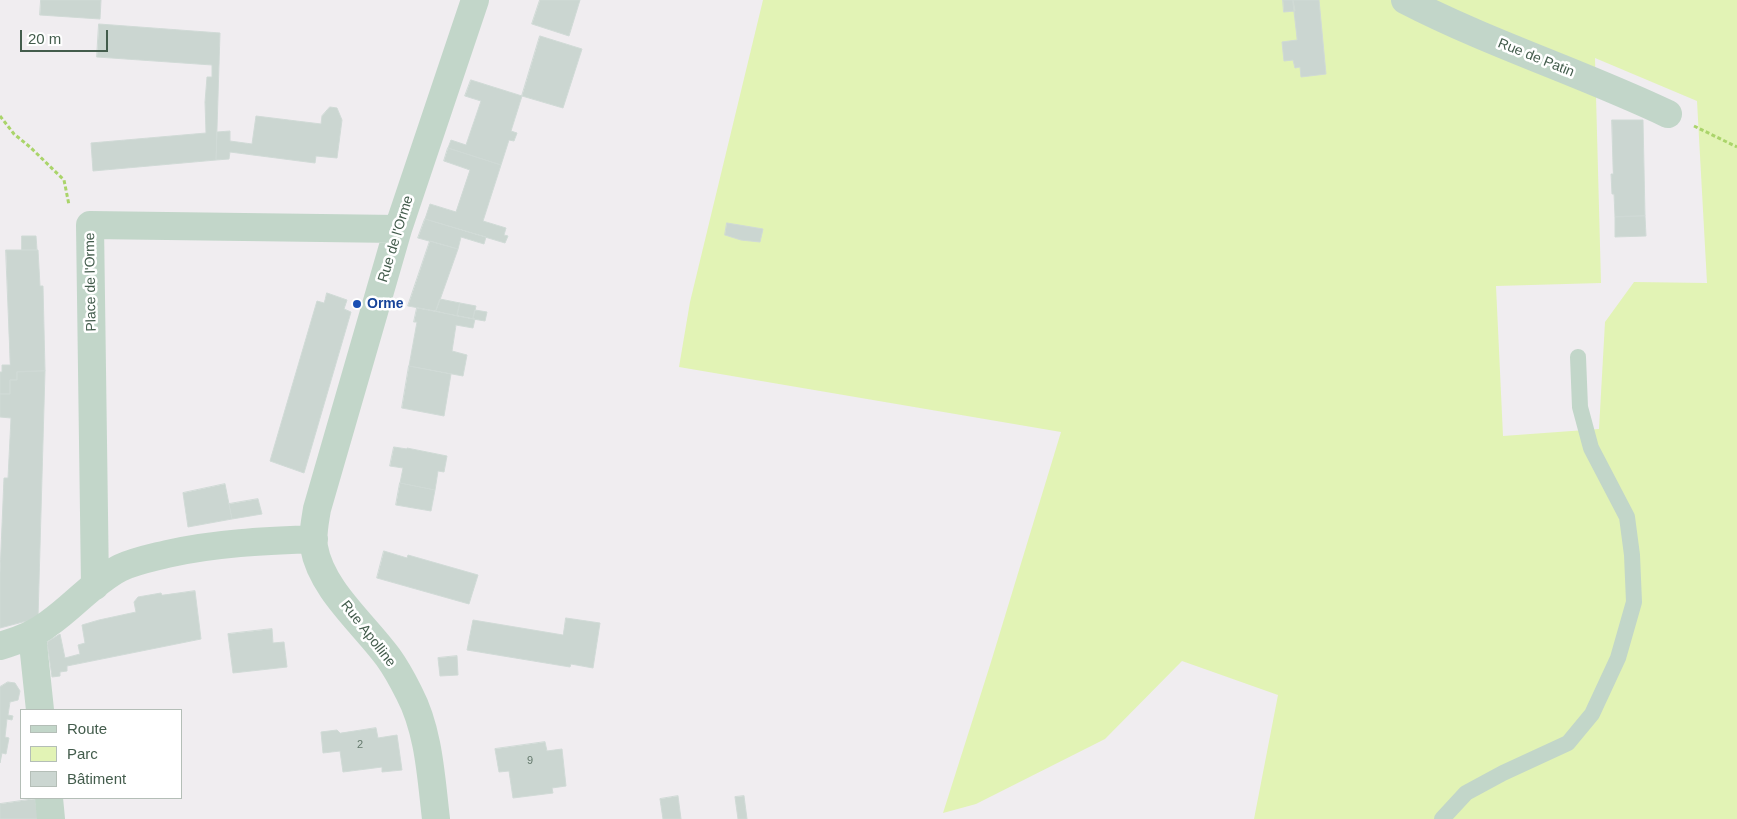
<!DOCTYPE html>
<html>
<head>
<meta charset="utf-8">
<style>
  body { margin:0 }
  #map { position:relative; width:1737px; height:819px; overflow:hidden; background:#f0edf0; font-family:Arial,sans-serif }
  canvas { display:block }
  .legend { position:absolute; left:20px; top:709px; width:162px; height:90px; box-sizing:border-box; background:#fff; border:1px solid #b4beb7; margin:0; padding:6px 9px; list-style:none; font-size:15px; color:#435c4c }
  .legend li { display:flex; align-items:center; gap:10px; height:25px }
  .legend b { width:25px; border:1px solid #b4beb7 }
  .scale { position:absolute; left:20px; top:30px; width:88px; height:22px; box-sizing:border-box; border:2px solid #435c4c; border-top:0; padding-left:6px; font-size:15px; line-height:18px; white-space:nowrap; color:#435c4c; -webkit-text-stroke:4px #fff; paint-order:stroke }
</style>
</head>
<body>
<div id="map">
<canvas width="1737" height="819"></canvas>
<ul class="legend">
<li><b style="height:6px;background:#c2d6c9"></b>Route</li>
<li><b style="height:14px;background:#e2f3b5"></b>Parc</li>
<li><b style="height:14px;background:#cbd6d1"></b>Bâtiment</li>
</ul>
<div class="scale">20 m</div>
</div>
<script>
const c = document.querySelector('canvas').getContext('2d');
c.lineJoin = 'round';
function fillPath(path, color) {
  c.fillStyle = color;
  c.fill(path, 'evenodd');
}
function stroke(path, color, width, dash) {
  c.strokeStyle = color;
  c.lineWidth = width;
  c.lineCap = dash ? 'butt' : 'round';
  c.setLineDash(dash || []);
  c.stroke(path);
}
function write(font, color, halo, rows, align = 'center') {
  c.font = font + ' Arial,sans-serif';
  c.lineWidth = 5;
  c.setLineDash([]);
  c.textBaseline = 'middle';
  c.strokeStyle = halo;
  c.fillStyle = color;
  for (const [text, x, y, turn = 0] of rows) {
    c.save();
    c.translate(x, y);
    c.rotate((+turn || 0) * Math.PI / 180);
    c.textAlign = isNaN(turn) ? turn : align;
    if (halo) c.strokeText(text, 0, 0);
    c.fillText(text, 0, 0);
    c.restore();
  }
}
fillPath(new Path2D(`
  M763 0H1737V819H1254L1278 695 1182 661 1105 739 976 804 943 813 991 662 1061 432 679 367 690 302ZM1595 58 1697 101 1707 283 1634 282 1605 322 1599 429 1503 436 1496 286 1601 283Z`), '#e2f3b5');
const building = new Path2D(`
  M41 0H101L100 19 40 15Z
  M540 0H580L569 36 532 24Z
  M1283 0H1293L1295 11 1284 12Z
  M1293 0H1319L1326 74 1301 77 1300 67 1295 68 1293 60 1284 61 1282 42 1297 40Z
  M99 24 220 33 216 160 93 171 91 143 206 133 205 102 207 77H212V65L97 57Z
  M540 36 582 49 563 108 522 96Z
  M471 80 522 96 511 131 517 133 514 141 509 140 501 165 448 148 451 140 466 145 481 101 465 96Z
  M330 107 337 108 342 120 337 158 316 156 315 163 230 152 229 159 216 160 217 132 230 131V141L252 144 256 116 321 124 322 116Z
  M1612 120H1643L1645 216 1615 217 1614 194H1612L1611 174H1613Z
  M448 148 501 165 483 221 506 228 504 235 508 236 505 243 425 219 430 204 456 212 470 170 444 161Z
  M1645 216 1646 236 1615 237V217Z
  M425 219 486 237 484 244 461 237 458 249 418 238Z
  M727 223 763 229 760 242 741 240 725 235Z
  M22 236H36L37 250H22Z
  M430 241 458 249 436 311 408 306Z
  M6 250H38L40 286H43L45 371 17 372V380H10V394H0V372H2V365H10Z
  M327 293 347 300 344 309 351 312 304 473 270 461 317 301 324 303Z
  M440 299 460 303 457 316 436 311Z
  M460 303 476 306 473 319 457 316Z
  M417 308 475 319 473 328 456 325 452 351 467 355 463 376 409 366 417 322H414Z
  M475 310 487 312 485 321 473 319Z
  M409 366 451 374 444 416 402 408Z
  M45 371 38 618 0 628V573L4 478H8L11 418 0 417V394H10V380H17V372Z
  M394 447 407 449V448L447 456 444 472 438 471 435 490 400 483 403 468 390 466Z
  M400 483 435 490 431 511 396 505Z
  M225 484 232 519 188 527 183 493Z
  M258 499 262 514 232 519 229 504Z
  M384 551 407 558 408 555 478 575 469 604 377 578Z
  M195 591 201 639 67 666V671L60 672V676L52 677 47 642 60 634 65 658 80 654 78 645 85 643 82 625 99 620 136 612 134 602 138 597 161 593 162 595Z
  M566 618 600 623 593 668 571 664 570 667 467 650 473 620 563 635Z
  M272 629 273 643 284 642 287 667 233 673 228 634Z
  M457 656 458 675 440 676 438 658Z
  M8 682 15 683 20 691 18 700 10 702 8 715 13 716 12 720 7 719 5 737 9 738 6 754 2 753 0 763V687Z
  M376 728 378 738 397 735 402 770 382 772V767L343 772 340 751 323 753 321 732 337 730 340 733Z
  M545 742 547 751 562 749 566 786 552 788 553 793 513 798 509 771 499 772 495 749Z
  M678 796 681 819H663L660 799Z
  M744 796 747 819H738L735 797Z
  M35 799 38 819H0V804Z`);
fillPath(building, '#cbd6d1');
stroke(building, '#d0dad6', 1);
stroke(new Path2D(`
  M0 116 14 134 30 147 64 180 69 205
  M1694 126 1737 147`), '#aad46a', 3, [4, 2.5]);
stroke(new Path2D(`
  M1442 819 1466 793 1503 773 1568 743 1592 714 1618 658 1634 602 1632 555 1627 517 1591 448 1580 407 1578 357`), '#c2d6c9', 16);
stroke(new Path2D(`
  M1405 0C1490 44 1582 73 1668 114
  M95 586 90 225 398 229
  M32 634 40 710
  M0 646C17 641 34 635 48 624 73 607 93 582 120 568 135 561 151 558 167 554 215 543 264 541 314 539
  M49 798 51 819
  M436 819C431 777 429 731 409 693 403 681 396 668 388 657 364 624 321 589 314 547 312 534 315 522 317 509L398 229 475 0`), '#c2d6c9', 28);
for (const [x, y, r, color] of [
  [357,304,5,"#1a4fb4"]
]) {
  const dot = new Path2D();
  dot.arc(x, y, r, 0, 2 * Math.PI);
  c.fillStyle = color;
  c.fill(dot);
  stroke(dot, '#fff', 2);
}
write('11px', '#657a6d', null, [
  ["2",360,745],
  ["9",530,761]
]);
write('14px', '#435c4c', '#fff', [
  ["Rue de Patin",1536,58,22],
  ["Rue de l'Orme",396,239,-73],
  ["Place de l'Orme",91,282,-91],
  ["Rue Apolline",368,634,52]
]);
write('bold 14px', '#164399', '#fff', [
  ["Orme",367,304]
], 'left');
</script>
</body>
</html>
